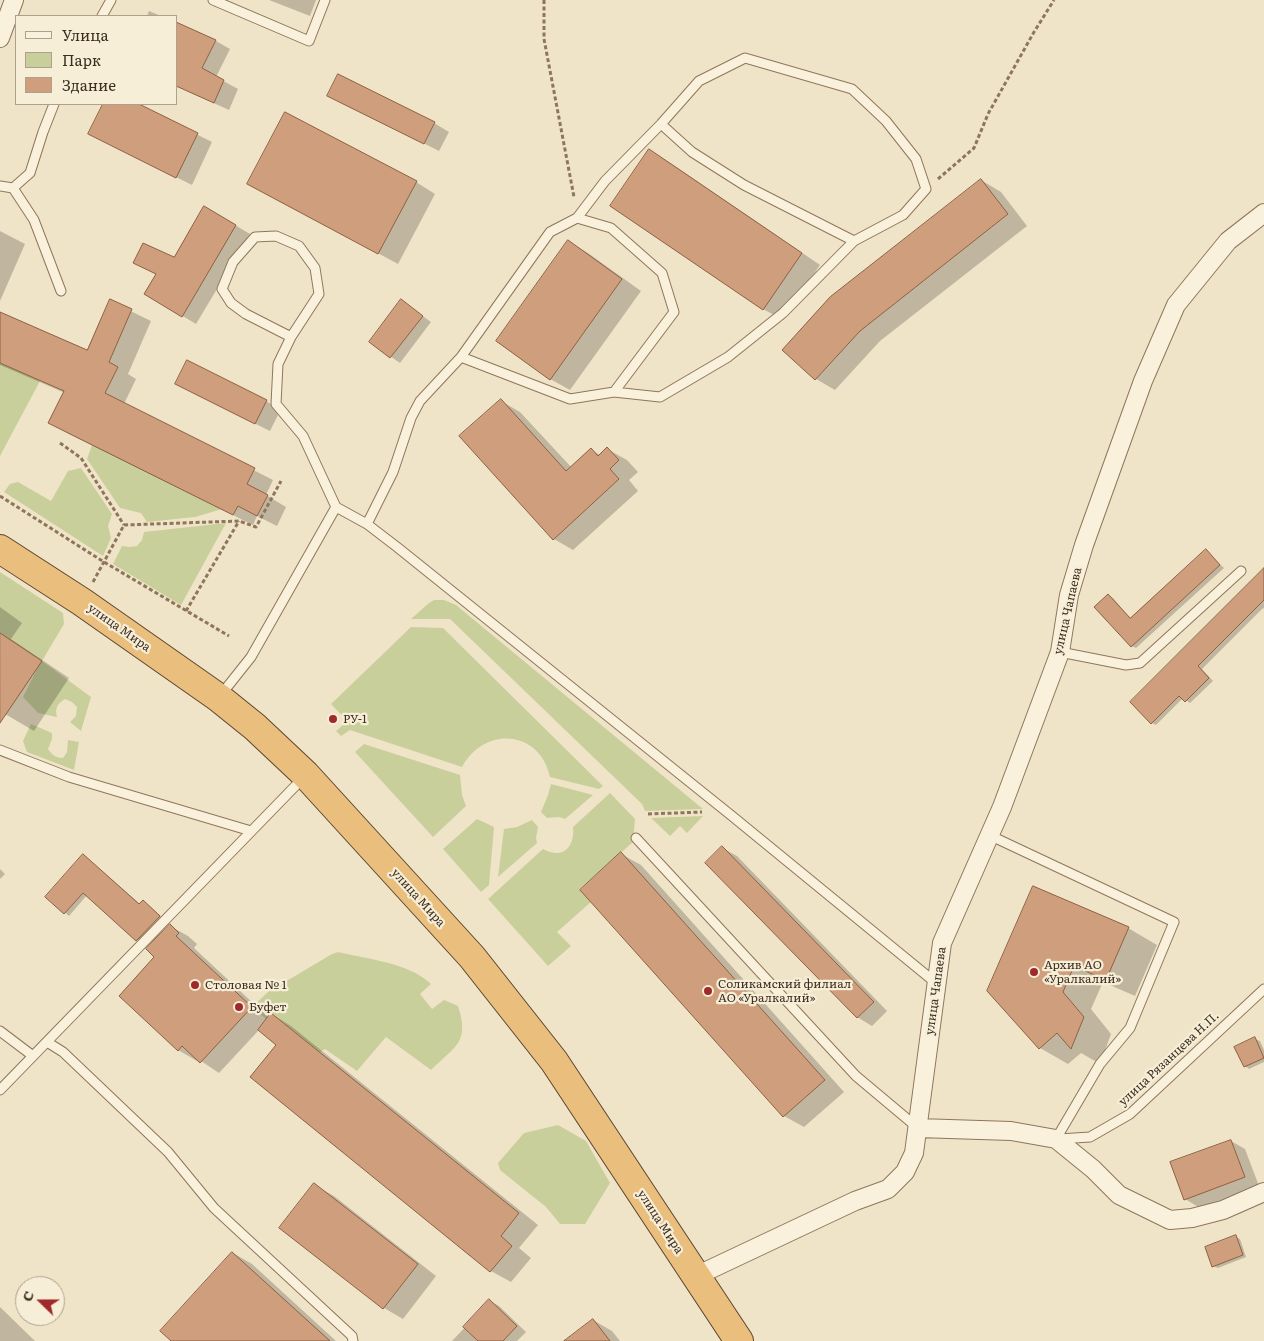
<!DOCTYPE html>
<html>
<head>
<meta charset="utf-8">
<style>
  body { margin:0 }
  #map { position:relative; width:1264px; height:1341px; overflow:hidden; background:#f0e4c8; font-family:Literata,serif }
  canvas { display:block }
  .legend { position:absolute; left:15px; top:15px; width:162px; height:90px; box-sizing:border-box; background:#f7eed8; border:1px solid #ada18e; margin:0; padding:6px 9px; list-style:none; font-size:15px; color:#3d2e20 }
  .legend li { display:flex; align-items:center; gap:10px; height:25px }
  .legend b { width:25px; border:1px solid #ada18e }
  .north { position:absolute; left:15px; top:1276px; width:50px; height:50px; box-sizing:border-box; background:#f7eed8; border:1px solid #ada18e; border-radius:50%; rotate:292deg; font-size:14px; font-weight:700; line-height:20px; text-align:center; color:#3d2e20 }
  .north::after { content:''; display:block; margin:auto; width:18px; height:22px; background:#9e2a2b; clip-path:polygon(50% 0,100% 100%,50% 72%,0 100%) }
</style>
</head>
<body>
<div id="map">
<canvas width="1264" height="1341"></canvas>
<ul class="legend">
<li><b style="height:6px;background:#faf1dc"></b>Улица</li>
<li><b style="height:14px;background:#c9cf9b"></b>Парк</li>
<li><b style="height:14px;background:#cf9f7d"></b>Здание</li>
</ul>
<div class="north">С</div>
</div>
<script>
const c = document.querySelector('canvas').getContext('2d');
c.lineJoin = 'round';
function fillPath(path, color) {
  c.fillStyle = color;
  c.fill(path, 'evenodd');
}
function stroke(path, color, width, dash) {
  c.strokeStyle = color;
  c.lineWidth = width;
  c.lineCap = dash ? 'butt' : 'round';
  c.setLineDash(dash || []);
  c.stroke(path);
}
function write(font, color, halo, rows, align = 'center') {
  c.font = font + ' Literata,serif';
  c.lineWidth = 4.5;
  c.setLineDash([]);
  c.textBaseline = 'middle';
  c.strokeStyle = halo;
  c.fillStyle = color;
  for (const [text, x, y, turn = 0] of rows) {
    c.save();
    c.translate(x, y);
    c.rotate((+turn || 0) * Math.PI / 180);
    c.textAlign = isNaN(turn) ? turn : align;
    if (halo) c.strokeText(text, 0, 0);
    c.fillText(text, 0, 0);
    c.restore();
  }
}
fillPath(new Path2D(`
  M0 363 40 381 0 456Z
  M92 445 222 509 195 517 147 522 141 513 120 508 87 459Z
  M81 468 112 514 108 526 111 538 103 556 4 492 10 484 18 482 51 501 68 471Z
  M226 523 181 605 113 564 122 546 129 547 137 546 142 540 144 532Z
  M0 572 63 613 64 624 42 661 91 697 81 731 70 722 76 716 77 707 72 702 65 699C57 704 55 708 57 717L38 713 23 697 41 661 0 633Z
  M434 600H444L456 605 703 809 645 811 642 804 450 619H411L429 603Z
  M411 627 443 628 603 786 599 789 550 777C540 730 485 725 462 767L350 730 341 736 336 731 347 721 331 704Z
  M31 724 52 733V739L48 749C52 755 56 758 63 758L67 752 68 740 79 742 74 770 27 752 23 741Z
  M364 744 460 775 462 795 466 806 433 837 355 752Z
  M551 784 593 795 565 819 559 817 547 818 541 812 548 795Z
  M610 793 635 819 633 842 580 889 591 902 557 932 571 946 548 966 488 899 543 849C563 860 575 847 573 827Z
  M703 816 687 833 680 826 670 836 651 818Z
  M477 819 494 827 489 885 481 892 443 849Z
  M532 820 538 827 536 838 537 843 498 877 504 829 517 827Z
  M338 952C367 959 410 963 431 984L420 994 432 1009 444 1000 458 1006C470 1043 455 1046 431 1070L386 1037 357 1071 325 1049 320 1052 272 1013 266 1019 252 1007 268 992 332 954Z
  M558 1125 586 1141 610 1183 585 1224H560L546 1207 500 1170 498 1163 524 1133Z`), '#c9cf9b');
fillPath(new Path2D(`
  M269 0H316L310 16Z
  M149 11 161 16H147Z
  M216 41 230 49 216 77 238 89 229 110 176 86Z
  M344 103 434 123 449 132 439 151Z
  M105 104H136L212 142 192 185 90 134Z
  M650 151 669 162 820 265 783 320 763 309Z
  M981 180 1001 192 1027 226 880 341 835 390 816 379Z
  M416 182 435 194 398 264 266 193Z
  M205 207 250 234 196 324 146 294 157 275 135 263 175 258Z
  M0 231 25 244 0 301Z
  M569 242 588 253 641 291 570 390 550 379Z
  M110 301 151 321 128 374 136 379 124 404 273 480 266 495 286 507 277 526 257 516 253 525 69 434 50 423 65 393 0 365V314L88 352Z
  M402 301 431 322 400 363 370 342Z
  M187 361 281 409 270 431 191 392Z
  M501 401 520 412 572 468 592 450 600 455 607 449 627 460 638 472 629 480 638 491 573 550 554 539Z
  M1206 551 1224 568 1136 648 1132 646 1109 596 1113 598 1131 619Z
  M1264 570V609L1263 608 1202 669 1213 681 1190 703 1183 698 1156 725 1152 723Z
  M0 607 22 623 11 639 69 678 34 731 0 711Z
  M722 848 737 856 887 1011 872 1026 857 1017Z
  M621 854 641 865 844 1092 804 1127 784 1116 581 890Z
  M84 855 140 904H147L164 919 141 942 87 895 69 916 47 897Z
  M0 869 5 874 0 879Z
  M1033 887 1128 928 1157 945 1135 996 1103 982 1091 1009 1111 1034 1100 1064 1081 1053 1068 1064 1040 1048Z
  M170 926 188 936 197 944 194 948 269 1018 272 1014 291 1026 538 1225 519 1248 531 1258 511 1282 491 1271 252 1077 278 1045 259 1030 219 1073 198 1059 197 1061 178 1050 156 957Z
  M1255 1039 1260 1041 1264 1050V1062L1249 1069 1245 1066Z
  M1231 1141 1245 1149 1259 1186 1200 1208 1185 1199Z
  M314 1185 334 1196 436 1276 403 1319 384 1308Z
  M1236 1237 1240 1239 1246 1257 1218 1268 1213 1266Z
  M233 1253 252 1264 336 1341H173Z
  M490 1301 499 1306 526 1332 517 1341H452Z
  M0 1307 35 1341H0Z
  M593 1320 612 1331 620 1341H566Z`), '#0003');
const building = new Path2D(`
  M176 22 216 40 202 68 224 80 214 103 176 86Z
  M338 74 435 122 424 144 327 96Z
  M103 104H139L198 133 176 178 88 134Z
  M285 112 417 181 378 254 247 184Z
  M649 149 802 253 763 310 610 206Z
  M981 179 1008 214 860 331 815 380 782 350 830 297Z
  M204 206 236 225 182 317 144 294 156 274 133 263 143 243 174 257Z
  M568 240 622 279 550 380 496 341Z
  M110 299 132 309 109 362 118 367 105 393 255 468 247 484 268 495 257 516 238 506 233 515 48 423 64 391 0 363V312L87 350Z
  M401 299 423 316 390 358 369 342Z
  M187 360 267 400 255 424 175 384Z
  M501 399 566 471 591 448 598 456 607 447 619 460 610 469 619 479 553 540 459 436Z
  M1206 549 1220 565 1131 647 1094 607 1108 594 1130 618Z
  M1264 568V600L1198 666 1209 678 1185 702 1179 696 1151 724 1130 702Z
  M0 633 42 661 0 723Z
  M722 846 874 1002 857 1018 705 863Z
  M621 852 825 1080 783 1117 580 890Z
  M83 854 139 904 143 900 160 916 136 941 83 893 64 914 45 897Z
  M1033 886 1129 927 1106 980 1074 966 1063 992 1084 1017 1071 1049 1057 1033 1039 1049 987 991Z
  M170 924 179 933 176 936 252 1007 200 1063 182 1046 178 1051 119 996 154 957 146 949Z
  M271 1013 519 1213 501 1236 512 1246 490 1272 250 1077 276 1045 258 1030Z
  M1255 1037 1264 1058 1244 1067 1234 1047Z
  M1231 1140 1245 1177 1184 1200 1170 1162Z
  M314 1183 418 1264 383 1309 279 1228Z
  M1236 1235 1243 1255 1212 1267 1205 1247Z
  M232 1252 330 1341H171L160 1331Z
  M489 1299 517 1326 503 1341H478L463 1327Z
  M593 1319 610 1341H564Z`);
fillPath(building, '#cf9f7d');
stroke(building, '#8d5f41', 1);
const service = new Path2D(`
  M213 0 309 41 325 0
  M102 16 111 0
  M661 124 692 152 744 185 854 241
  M0 186 13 188 30 173 43 132 54 104
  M13 188 34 220 61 291
  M291 337 246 314 231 303 222 289 233 262 255 237 276 236 299 246 315 268 319 294 291 337 278 364 276 404 303 436 336 507
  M461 357 550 232 577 218 611 228 662 273 674 312 614 392
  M367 524 393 472 411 418 420 401 461 357 570 399 614 392 660 397 728 357 783 313 854 241 903 215 926 189 916 159 886 121 852 89 745 58 699 81 661 124 605 181 577 218
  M1060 652 1126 665 1140 663 1241 571
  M220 696 251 657 336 507 367 524 397 547 732 816 936 983
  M0 750 69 777 251 831
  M989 835 1174 922 1130 1028 1100 1064 1056 1139
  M636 838 856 1076 918 1128
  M0 1031 33 1056
  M47 1042 63 1052 168 1152 214 1208 352 1336 353 1341
  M0 1090 305 776
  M1059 1139 1090 1137 1130 1114 1264 989`);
const minor = new Path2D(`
  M0 38 14 0
  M918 1128 1011 1131 1056 1139 1093 1169 1119 1195 1170 1220 1192 1218 1223 1210 1264 1192
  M696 1276 855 1201 888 1189 905 1172 914 1153 942 943 1002 807 1060 652 1069 595 1084 545 1143 381 1176 305 1228 241 1264 213`);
const trunk = new Path2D(`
  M0 549 82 602 219 698 255 727 306 775 472 957 554 1061 739 1341`);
stroke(service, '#8d765c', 11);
stroke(minor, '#8d765c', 20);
stroke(trunk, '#5b4430', 30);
stroke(new Path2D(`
  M544 0V39L574 197
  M938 179 974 148 988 114 1034 32 1054 0
  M60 443 81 458 124 525
  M0 496 104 562 229 636
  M93 582 124 525 239 521 256 527 281 481
  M186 611 239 521
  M648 814 702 812`), '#8d765c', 3, [4, 2.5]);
stroke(service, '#faf1dc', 9);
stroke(minor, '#faf1dc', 18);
stroke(trunk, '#eabe7c', 28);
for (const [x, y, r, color] of [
  [333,719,5,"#9e2a2b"],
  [1034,972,5,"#9e2a2b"],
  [195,985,5,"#9e2a2b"],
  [708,991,5,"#9e2a2b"],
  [239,1007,5,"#9e2a2b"]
]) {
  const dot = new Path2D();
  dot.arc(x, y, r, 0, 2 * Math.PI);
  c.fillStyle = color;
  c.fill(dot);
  stroke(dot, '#f7eed8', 2);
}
write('12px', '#3d2e20', '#f7eed8', [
  ["улица Чапаева",1068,611,-77],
  ["улица Мира",119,628,35],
  ["улица Мира",418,898,48],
  ["улица Чапаева",936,991,-82],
  ["улица Рязанцева Н.П.",1169,1059,-43],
  ["улица Мира",660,1222,57]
]);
write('12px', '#3d2e20', '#f7eed8', [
  ["РУ-1",343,719],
  ["Архив АО",1044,965],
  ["«Уралкалий»",1044,979],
  ["Соликамский филиал",718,984],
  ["АО «Уралкалий»",718,998],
  ["Столовая № 1",205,985],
  ["Буфет",249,1007]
], 'left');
</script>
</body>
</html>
